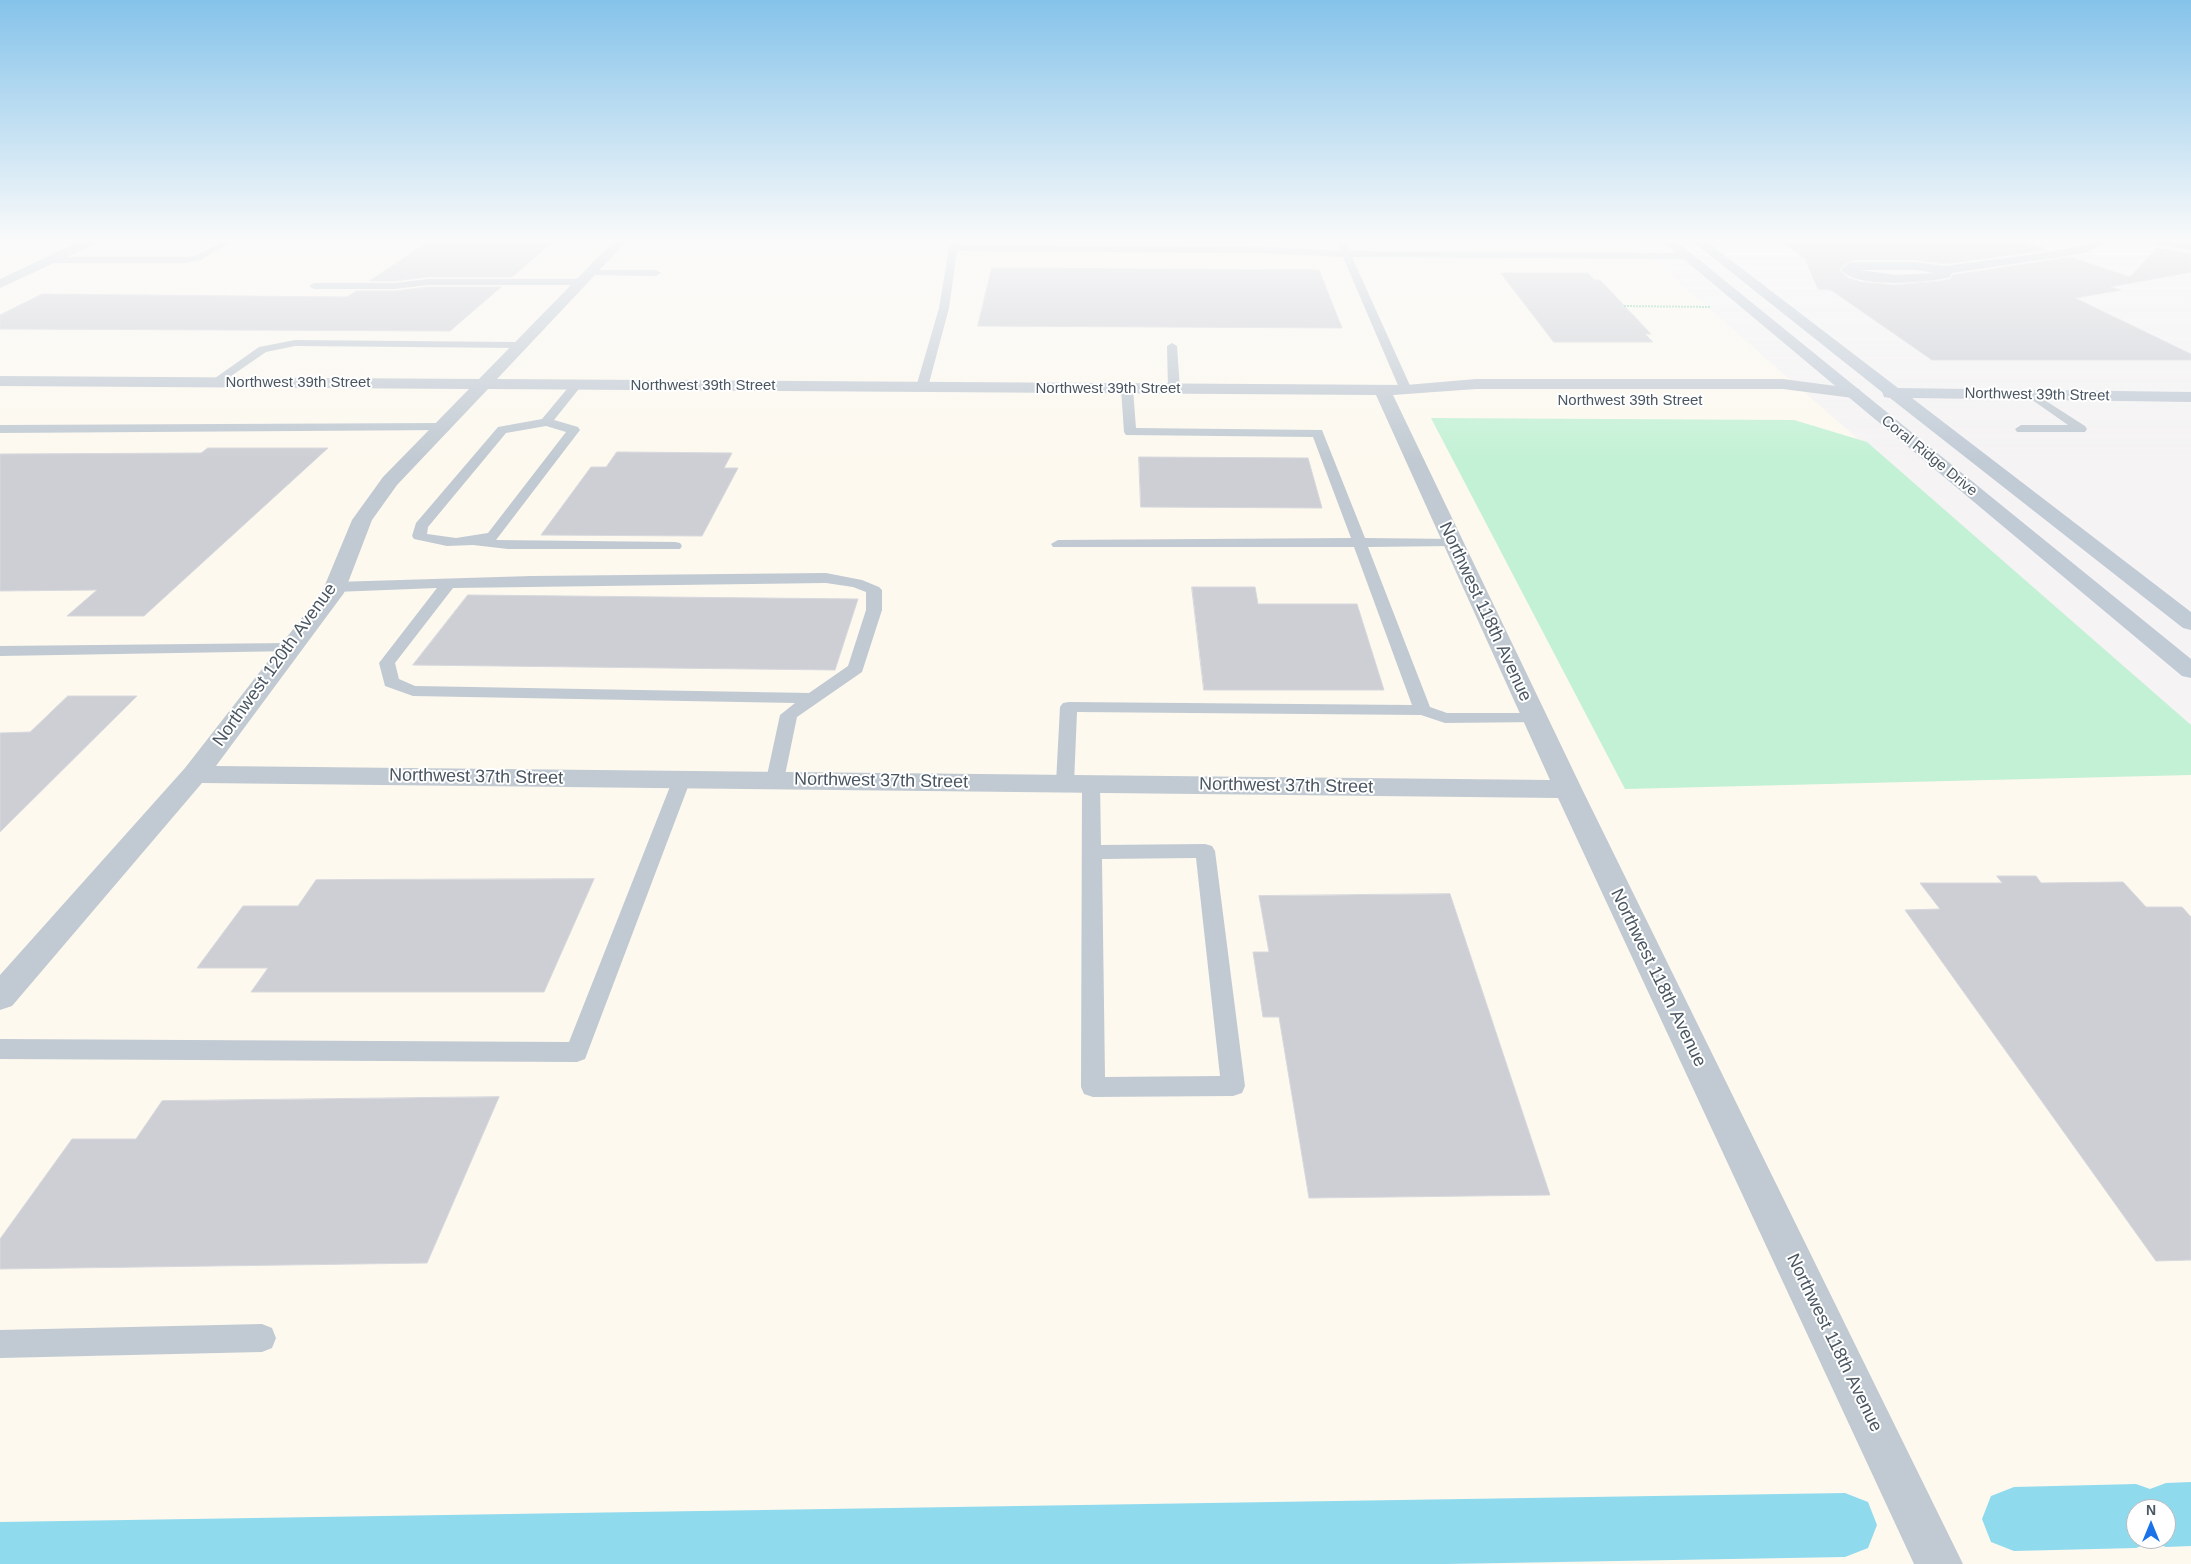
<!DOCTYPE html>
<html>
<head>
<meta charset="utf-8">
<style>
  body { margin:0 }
  #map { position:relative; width:2191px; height:1564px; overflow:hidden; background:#f5f3f3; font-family:Helvetica,sans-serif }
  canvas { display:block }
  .north { position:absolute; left:2126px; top:1499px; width:50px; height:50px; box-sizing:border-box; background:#fff; border:1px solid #b7bbc0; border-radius:50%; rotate:0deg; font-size:14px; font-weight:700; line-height:20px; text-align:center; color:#4a5661 }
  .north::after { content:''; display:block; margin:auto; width:18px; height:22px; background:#1a73e8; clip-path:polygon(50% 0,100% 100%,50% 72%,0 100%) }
</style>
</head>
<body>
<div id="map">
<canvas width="2191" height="1564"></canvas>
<div class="north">N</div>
</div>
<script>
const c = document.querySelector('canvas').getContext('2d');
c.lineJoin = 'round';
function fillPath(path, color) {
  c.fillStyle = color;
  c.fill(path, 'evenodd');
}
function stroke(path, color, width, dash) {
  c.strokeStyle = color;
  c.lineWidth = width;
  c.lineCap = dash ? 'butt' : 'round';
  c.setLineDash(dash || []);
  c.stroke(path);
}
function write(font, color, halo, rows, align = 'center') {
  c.font = font + ' Helvetica,sans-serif';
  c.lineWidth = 4;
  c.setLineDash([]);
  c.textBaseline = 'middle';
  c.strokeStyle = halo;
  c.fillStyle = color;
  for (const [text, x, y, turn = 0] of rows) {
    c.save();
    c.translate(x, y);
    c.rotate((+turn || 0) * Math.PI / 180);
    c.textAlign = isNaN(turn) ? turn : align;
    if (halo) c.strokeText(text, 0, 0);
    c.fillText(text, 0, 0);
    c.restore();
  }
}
fillPath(new Path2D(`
  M0 241H1632L2191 731V1564H0ZM2136 1509H2166V1539H2136Z`), '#fdf9ef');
fillPath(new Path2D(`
  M1431 418 1794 420 1867 442 2191 725V775L1625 789Z`), '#c3f1d5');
fillPath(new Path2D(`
  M2191 1482V1546L2166 1547 2152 1542 2136 1548 2014 1551 1991 1542 1982 1519 1991 1496 2014 1487 2136 1484 2150 1489 2166 1483ZM2136 1509H2166V1539H2136Z
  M1845 1493 1868 1502 1877 1525 1868 1548 1845 1557 1446 1564H0V1522Z`), '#90daee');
const building = new Path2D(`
  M429 241H554L512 277H428L395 281H370Z
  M1781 241H2020L2048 250 1945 264 1916 260H1854L1848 262 1839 270 1848 278 1861 282 1893 285 1940 281 1950 279 1953 275 2070 257 2130 277 2157 248 2191 254V272L2110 287 2121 290 2075 298 2191 354V360H1932L1831 290 1818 289 1805 259Z
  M992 268 1319 270 1342 328 978 326Z
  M1501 273H1588L1594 280H1600L1651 334H1645L1653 342H1554Z
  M428 287H501L450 331 0 329V315L42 294 347 297 356 291H395Z
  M208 448H328L144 616H67L97 590 0 591V454L201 453Z
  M617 452 732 453 724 468H738L702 536 541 535 591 467H606Z
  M1139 457 1308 458 1322 508 1141 507Z
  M1192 587H1255L1258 604H1357L1384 690H1204Z
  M468 595 858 599 835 670 413 665Z
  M68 696H137L0 832V733L30 732Z
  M1997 876H2036L2041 883 2123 882 2146 907H2182L2191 917V1260L2156 1261 1905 910 1940 909 1920 883H2002Z
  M594 879 544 992H251L268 968H197L243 906H298L316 880Z
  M1450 894 1550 1195 1309 1198 1279 1017H1263L1253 952H1269L1259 896Z
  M499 1097 427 1263 0 1269V1239L72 1139H136L162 1101Z`);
fillPath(building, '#cdcfd5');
stroke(building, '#d7d9de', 1);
stroke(new Path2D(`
  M1624 306 1711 307`), '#7ad0a6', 2, [2, 1]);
fillPath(new Path2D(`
  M216 241H225L228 244 200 260 185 263H51L46 260 51 257H185L195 256 218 244Z
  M954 241H963L960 245 1262 247 1341 251 1337 241H1345L1350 251 1687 253 1692 256 1687 259 1352 257 1412 390 1406 393 1400 390 1343 257 1262 253 957 251 949 308 928 387 922 390 916 387 939 308 949 248Z
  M589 270H656L661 273 656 276 586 275 584 273Z
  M428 279H581L586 282 581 285H428L395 289H314L309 286 314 283H395Z
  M295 340 520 342 525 345 520 348 295 346 266 352 218 385H210L208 383 259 347Z
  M1172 343 1177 346 1180 389 1174 392 1168 389 1167 346Z
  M576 382 582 385 554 420 578 427 580 430 496 540 675 542 680 543 682 546 680 549H508L473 545 447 546 414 539 412 536 416 523 498 427 542 419 572 383ZM546 426 566 432 488 533 456 538 427 534 428 527 506 433Z
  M1127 386 1133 389 1136 428 1322 430 1365 538 1458 539 1460 542 1458 545 1453 546 1368 547 1430 707 1447 713H1534L1540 714 1543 718 1540 722 1445 723 1421 715 1077 712 1074 783 1072 787 1065 789 1058 787 1056 783 1060 707 1063 703 1069 702 1412 705 1354 547H1053L1051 544 1058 540 1351 538 1313 437 1126 435 1124 432 1121 389Z
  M2032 392 2085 426 2087 429 2085 432H2017L2015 429 2021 425H2068L2028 397 2026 395Z
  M441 423 445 424 447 427 445 430 0 433V425Z
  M826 573 862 580 879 587 882 590V610L862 672 797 717 784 780 782 784 775 786 768 784 766 780 780 715 795 703 413 696 385 686 379 663 437 588 335 592 330 590 327 587 330 584 335 582 531 576ZM826 583 853 587 866 592V610L848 666 809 693 415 686 399 679 395 663 453 588Z
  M289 643 295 645 297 648 295 651 0 656V646Z
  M682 773 689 775 691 779 585 1059 577 1062 0 1059V1039L569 1042 673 779 675 775Z
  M1091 778 1098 780 1100 784 1101 845 1205 844 1212 846 1215 851 1245 1086 1242 1093 1233 1096 1093 1097 1084 1094 1081 1087 1082 784 1084 780ZM1196 858 1220 1076 1105 1077 1102 859Z
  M262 1324 272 1328 276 1338 272 1348 262 1352 0 1358V1330Z`), '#c1cad2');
fillPath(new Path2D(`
  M80 241H96L95 244 0 288V279Z
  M614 241H627L497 379 1406 385 1476 379H1783L1859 389 1862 393 1859 397 1853 398 1783 389H1476L1393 395 1582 789 1963 1564H1914L1558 798 202 783 12 1006 0 1010V975L185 768 322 592 352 520 383 477 469 389 0 386V376L479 379ZM488 389 1376 395 1550 780 216 766 344 593 372 520 397 485Z
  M2092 241H2107L2086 253 1952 273 1950 277C1928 283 1856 289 1841 270L1849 263 1854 262H1916L1945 266 2042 253 2082 246ZM1860 270H1916L1934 273 1896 275Z
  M2152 241 2191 242V250L2158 245Z`), '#c1cad2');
fillPath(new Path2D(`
  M1662 241H1676L2191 659V678L2182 676Z
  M1692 241H1706L1898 388 2191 392V402L1912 398 2191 612V630L2183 628 1890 398 1884 397 1882 392Z`), '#c1cbd6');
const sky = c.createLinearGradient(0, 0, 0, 460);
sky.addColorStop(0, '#85c3ea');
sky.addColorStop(0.52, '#fafafa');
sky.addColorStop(1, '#fafafa00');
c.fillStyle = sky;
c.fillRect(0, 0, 2191, 460);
write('15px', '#4a5661', '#fff', [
  ["Northwest 39th Street",298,383],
  ["Northwest 39th Street",703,386],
  ["Northwest 39th Street",1108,389],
  ["Northwest 39th Street",2037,395,1],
  ["Northwest 39th Street",1630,401],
  ["Coral Ridge Drive",1929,456,39]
]);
write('18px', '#4a5661', '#fff', [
  ["Northwest 118th Avenue",1485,612,65],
  ["Northwest 120th Avenue",275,665,-54],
  ["Northwest 37th Street",476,777,1],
  ["Northwest 37th Street",881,781,1],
  ["Northwest 37th Street",1286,786,1],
  ["Northwest 118th Avenue",1658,978,64],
  ["Northwest 118th Avenue",1834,1343,64]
]);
</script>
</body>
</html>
